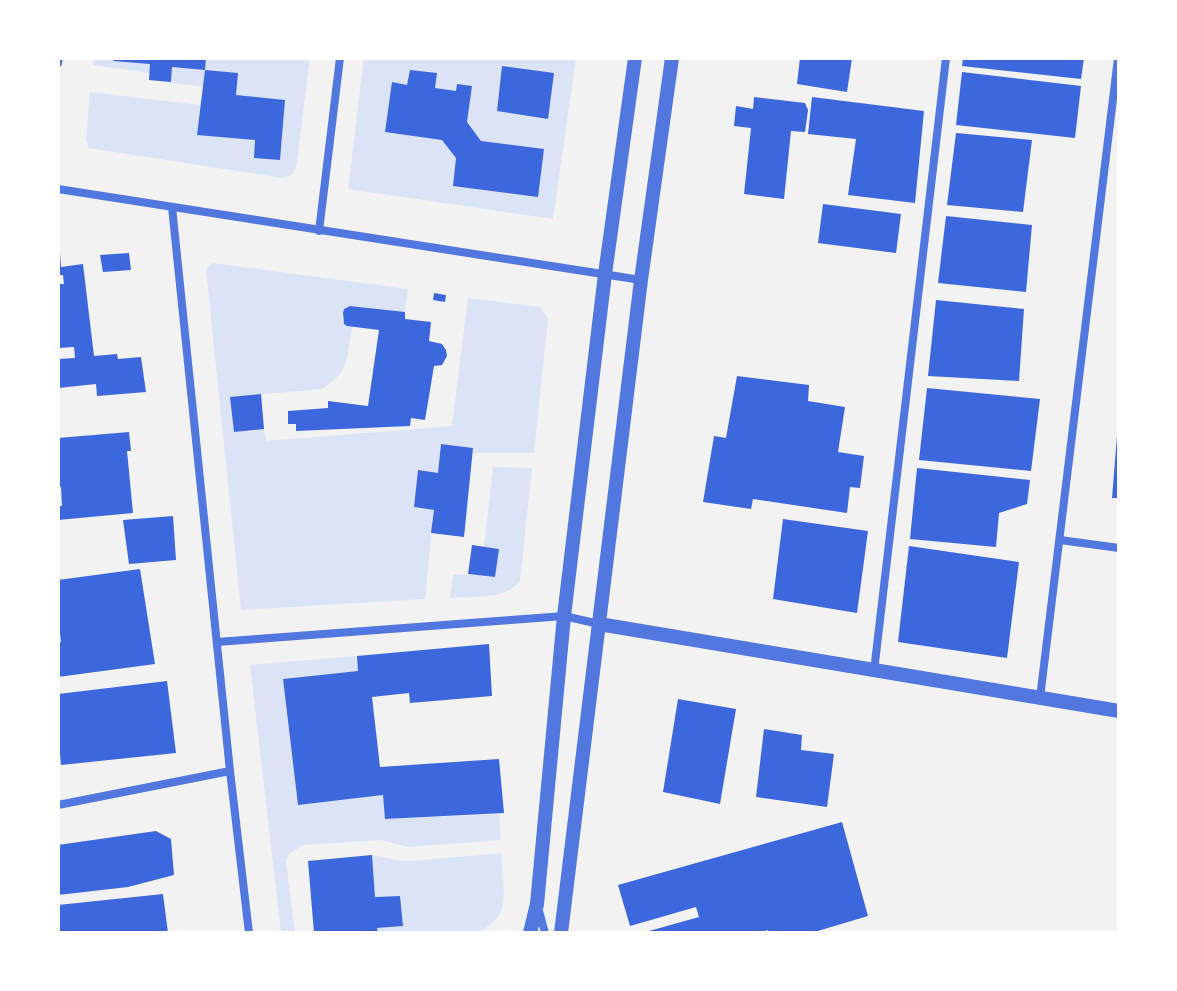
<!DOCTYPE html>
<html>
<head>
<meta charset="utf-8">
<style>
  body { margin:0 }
  #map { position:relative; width:1177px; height:991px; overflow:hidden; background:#f2f2f2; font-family:"IBM Plex Serif",serif }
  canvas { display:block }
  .frame { position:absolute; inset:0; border:60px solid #fff; pointer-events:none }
</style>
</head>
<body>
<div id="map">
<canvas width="1177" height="991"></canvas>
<div class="frame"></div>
</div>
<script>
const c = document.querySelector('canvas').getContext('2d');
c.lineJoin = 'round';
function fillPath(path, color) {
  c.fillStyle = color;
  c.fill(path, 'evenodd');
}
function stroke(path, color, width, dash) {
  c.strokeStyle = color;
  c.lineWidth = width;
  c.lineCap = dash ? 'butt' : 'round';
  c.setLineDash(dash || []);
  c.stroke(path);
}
fillPath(new Path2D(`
  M93 58H310L296 169 291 175 282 178 89 148 86 140 90 92 200 105 203 87 149 80V73L93 65Z
  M364 58H576L553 219 348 189Z
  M213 263 408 289 405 312 354 306H350L344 309 342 317 344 323 352 327C347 357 350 371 322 389L230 397 234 432 264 429 266 441 452 426 468 298 540 307 548 318 534 453H472L473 448 441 444 438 473 418 471 414 507 434 510 425 599 241 610 206 269Z
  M493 467 532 468 520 581C504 601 473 596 450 598L453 574 495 577 498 549 484 547Z
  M357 656 358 671 283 679 298 805 383 795 386 819 499 814 501 840 408 847 381 840 303 845 289 854 286 860 295 933H281L250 665Z
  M501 853C502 870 508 904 498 917 492 924 484 929 477 933H378L377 928 403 926 400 896 375 897 372 855 401 861H412Z`), '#dbe4f7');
fillPath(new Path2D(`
  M114 58H206L205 70 172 67 171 82 149 80 150 64 113 61Z
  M800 58H852L847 92 797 84Z
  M963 58H1084L1081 79 962 66Z
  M502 66 554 73 548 119 497 111Z
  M205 70 238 73 236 95 285 100 280 160 254 158 255 140 197 135Z
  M410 70 437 73 435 88 456 91 457 84 472 86 467 122 481 141 544 149 538 197 453 186 456 158 442 140 385 132 392 82 407 85Z
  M962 72 1081 86 1075 138 956 125Z
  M754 97 805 103 808 110 805 132 791 131 784 199 744 194 751 128 734 126 736 106 753 109Z
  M812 97 924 111 915 203 848 195 856 139 808 134Z
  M956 133 1032 140 1023 212 947 205Z
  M823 204 901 214 896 253 818 243Z
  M946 216 1032 225 1026 292 938 283Z
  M58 253H60L61 267 83 264 94 356 117 354 118 359 141 357 146 392 97 396 96 384 58 388V359L75 358 74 347 58 348V284H64L63 275H58Z
  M129 253 131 270 103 272 100 255Z
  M434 293 446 295 445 302 433 300Z
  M936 300 1024 309 1019 381 928 376Z
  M350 306 405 312V319L431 322 429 341 442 344 446 350 447 356 442 365 434 366 425 420 411 418 410 426 296 431V424H288V411L328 408V401L368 406 379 330 347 326 344 324 343 313 344 309Z
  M737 376 809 385 808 401 845 407 838 452 864 456 860 488 850 487 847 513 753 499 751 509 703 502 714 436 726 438Z
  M927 388 1040 399 1031 471 919 460Z
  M261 394 264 429 234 432 230 397Z
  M129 432 131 451H127L133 513 58 520V506H62L61 487 58 485V438Z
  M1117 436H1119V498H1112Z
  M441 444 473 448 464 537 431 533 434 510 414 507 418 470 438 473Z
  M917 468 1030 480 1027 504 999 513 996 547 910 539Z
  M173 516 176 560 129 564 123 520Z
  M783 519 868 531 857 613 773 599Z
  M472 545 499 549 495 577 468 574Z
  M909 546 1019 562 1007 658 898 642Z
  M140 569 155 664 58 677V642H61L58 617V580Z
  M489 644 492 696 410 703 409 693 372 697 380 767 499 759 504 813 385 819 383 795 298 805 283 679 358 671 357 656Z
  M167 681 176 753 61 765 58 733V694Z
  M678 699 736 709 720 804 663 792Z
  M764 729 802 735 801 750 834 754 827 807 756 797Z
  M842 822 868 916 811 933H769L768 930 758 933H642L699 917 696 907 630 926 618 885Z
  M156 831 171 839 174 875 128 887 58 895V845Z
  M372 855 375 897 400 896 403 926 377 928 378 933H314L308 861Z
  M163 894 168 933H58V905Z`), '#3d67dc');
stroke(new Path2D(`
  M58 63 59 58
  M58 189 641 280
  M172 207 230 771 249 933
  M319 231 340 58
  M1060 540 1119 548
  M217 642 564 616 599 624
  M874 671 946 58
  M1040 698 1118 58
  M58 805 230 771
  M538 907 545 933`), '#5277de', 8);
stroke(new Path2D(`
  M599 624 1119 711
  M530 933 537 904 564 616 605 274 635 58
  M561 933 641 280 672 58`), '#5277de', 14);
</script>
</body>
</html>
